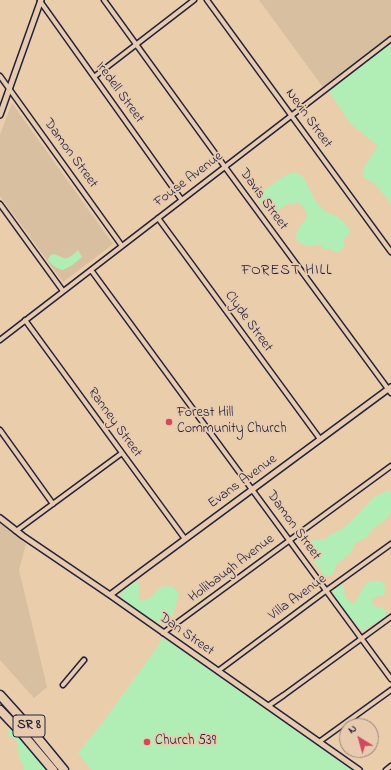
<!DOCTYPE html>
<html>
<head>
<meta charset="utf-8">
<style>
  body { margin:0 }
  #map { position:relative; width:391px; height:770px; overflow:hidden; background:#eacdab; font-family:"Indie Flower",sans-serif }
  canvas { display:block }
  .north { position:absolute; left:339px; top:718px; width:40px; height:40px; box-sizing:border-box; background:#e8cbaf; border:1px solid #998781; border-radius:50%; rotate:323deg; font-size:11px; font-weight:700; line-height:16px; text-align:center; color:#22223b }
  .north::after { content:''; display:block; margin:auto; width:14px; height:18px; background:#d1495b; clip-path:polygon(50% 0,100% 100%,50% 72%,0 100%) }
</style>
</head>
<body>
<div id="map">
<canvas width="391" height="770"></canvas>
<div class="north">N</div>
</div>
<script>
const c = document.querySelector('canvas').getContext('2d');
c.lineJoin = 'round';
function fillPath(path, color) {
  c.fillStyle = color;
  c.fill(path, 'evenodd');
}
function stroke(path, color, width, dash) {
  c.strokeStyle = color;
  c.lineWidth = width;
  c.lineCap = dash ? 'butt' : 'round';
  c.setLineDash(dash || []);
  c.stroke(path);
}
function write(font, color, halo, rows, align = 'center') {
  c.font = font + ' "Indie Flower",sans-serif';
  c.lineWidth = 3.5;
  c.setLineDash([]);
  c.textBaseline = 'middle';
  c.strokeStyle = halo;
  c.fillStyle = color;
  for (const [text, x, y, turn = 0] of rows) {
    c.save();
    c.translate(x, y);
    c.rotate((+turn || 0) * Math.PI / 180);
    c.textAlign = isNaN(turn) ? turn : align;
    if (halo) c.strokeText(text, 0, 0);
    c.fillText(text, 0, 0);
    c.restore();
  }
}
fillPath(new Path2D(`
  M259 0H391V39L325 90Z
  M12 103 113 244 63 282 0 196V135Z
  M0 523 26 544 19 570 47 687 34 698 0 660Z`), '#d8bf9f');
fillPath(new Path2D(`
  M391 43V204L390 202 375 184 363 177 364 167 378 146 350 123 328 90Z
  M295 172 303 177 316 202 325 211 338 217 348 227 350 231 347 236 343 241 345 246 339 252 333 251 331 249H324L320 244C307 246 306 248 295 239L298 229 305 220 307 213 303 207 298 202 285 205 280 209H264L256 197C268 188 280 176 295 172Z
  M78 250 82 257 71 266 63 270C58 269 51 265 48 260 52 247 61 260 67 258 71 257 75 253 78 250Z
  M389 490 391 492V513L384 521 374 528 367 537 354 544 352 551 347 556 337 564 332 575 329 576 324 575 312 559 311 541 326 539 330 534 337 532 346 526 374 497Z
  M138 581 140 590 138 597 142 601 151 597 160 587 172 586 179 593 175 608 173 615 161 624C151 618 124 605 120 595 125 588 130 584 138 581Z
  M373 581H381L385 585 384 596H378L371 600 376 607 384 608 386 616 363 631C355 623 334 601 332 589L336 586 341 584 344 587C344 596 345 599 354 604L366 583Z
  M162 637 352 770H91L78 753 100 726 158 646Z
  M10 728 18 732 55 770H24V767L19 758 17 741 7 734Z`), '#b0eeb5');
const minor = new Path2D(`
  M104 0 225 167 391 393
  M207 0 391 252
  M40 1 181 199
  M0 76 122 246
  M94 77 194 0
  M0 204 63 291
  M158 218 320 439
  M91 270 391 679
  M25 320 185 539
  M0 340 391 39
  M0 430 53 504
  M16 531 122 453
  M163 633 391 466
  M218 671 327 590 391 544
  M63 685 84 660
  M268 706 284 695 391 617
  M319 742 391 690
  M386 770 391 766`);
const tertiary = new Path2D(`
  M0 115 41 0
  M0 518 23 536 110 595 359 770
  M110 595 142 571 391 387`);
const motorway = new Path2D(`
  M0 695 27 725 64 770
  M0 710 20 731 53 770`);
stroke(minor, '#22223b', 7);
stroke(tertiary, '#22223b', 8);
stroke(motorway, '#22223b', 11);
stroke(minor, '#e8cbaf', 4);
stroke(tertiary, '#e8cbaf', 5);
stroke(motorway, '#e8cbaf', 8);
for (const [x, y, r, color] of [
  [169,422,4,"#d1495b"],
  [147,742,4,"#d1495b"]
]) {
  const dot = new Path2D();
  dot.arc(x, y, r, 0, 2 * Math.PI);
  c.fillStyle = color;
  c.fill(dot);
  stroke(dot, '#e8cbaf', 1.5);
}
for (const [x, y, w] of [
  [29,726,32]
]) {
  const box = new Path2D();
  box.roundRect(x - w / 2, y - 11, w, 22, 3);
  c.fillStyle = '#e8cbaf';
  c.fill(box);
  stroke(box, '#22223b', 1);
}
write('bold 13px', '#22223b', null, [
  ["SR 8",29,726]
]);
write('14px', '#22223b', '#e8cbaf', [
  ["Iredell Street",119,93,54],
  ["Nevin Street",308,119,54],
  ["Damon Street",70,154,54],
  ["Fouse Avenue",189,180,-37],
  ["Davis Street",263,200,54],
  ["Clyde Street",248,322,54],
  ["Ranney Street",114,423,54],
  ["Evans Avenue",243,482,-36],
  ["Damon Street",293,526,54],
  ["Hollibaugh Avenue",232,569,-37],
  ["Villa Avenue",298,598,-36],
  ["Dan Street",186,635,35]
]);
write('14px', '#22223b', '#e8cbaf', [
  ["Forest Hill",177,414],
  ["Community Church",177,430],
  ["Church 539",155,742]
], 'left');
c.letterSpacing = '1px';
write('15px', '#22223b', '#e8cbaf', [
  ["FOREST HILL",287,272]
]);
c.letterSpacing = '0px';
</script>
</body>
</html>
